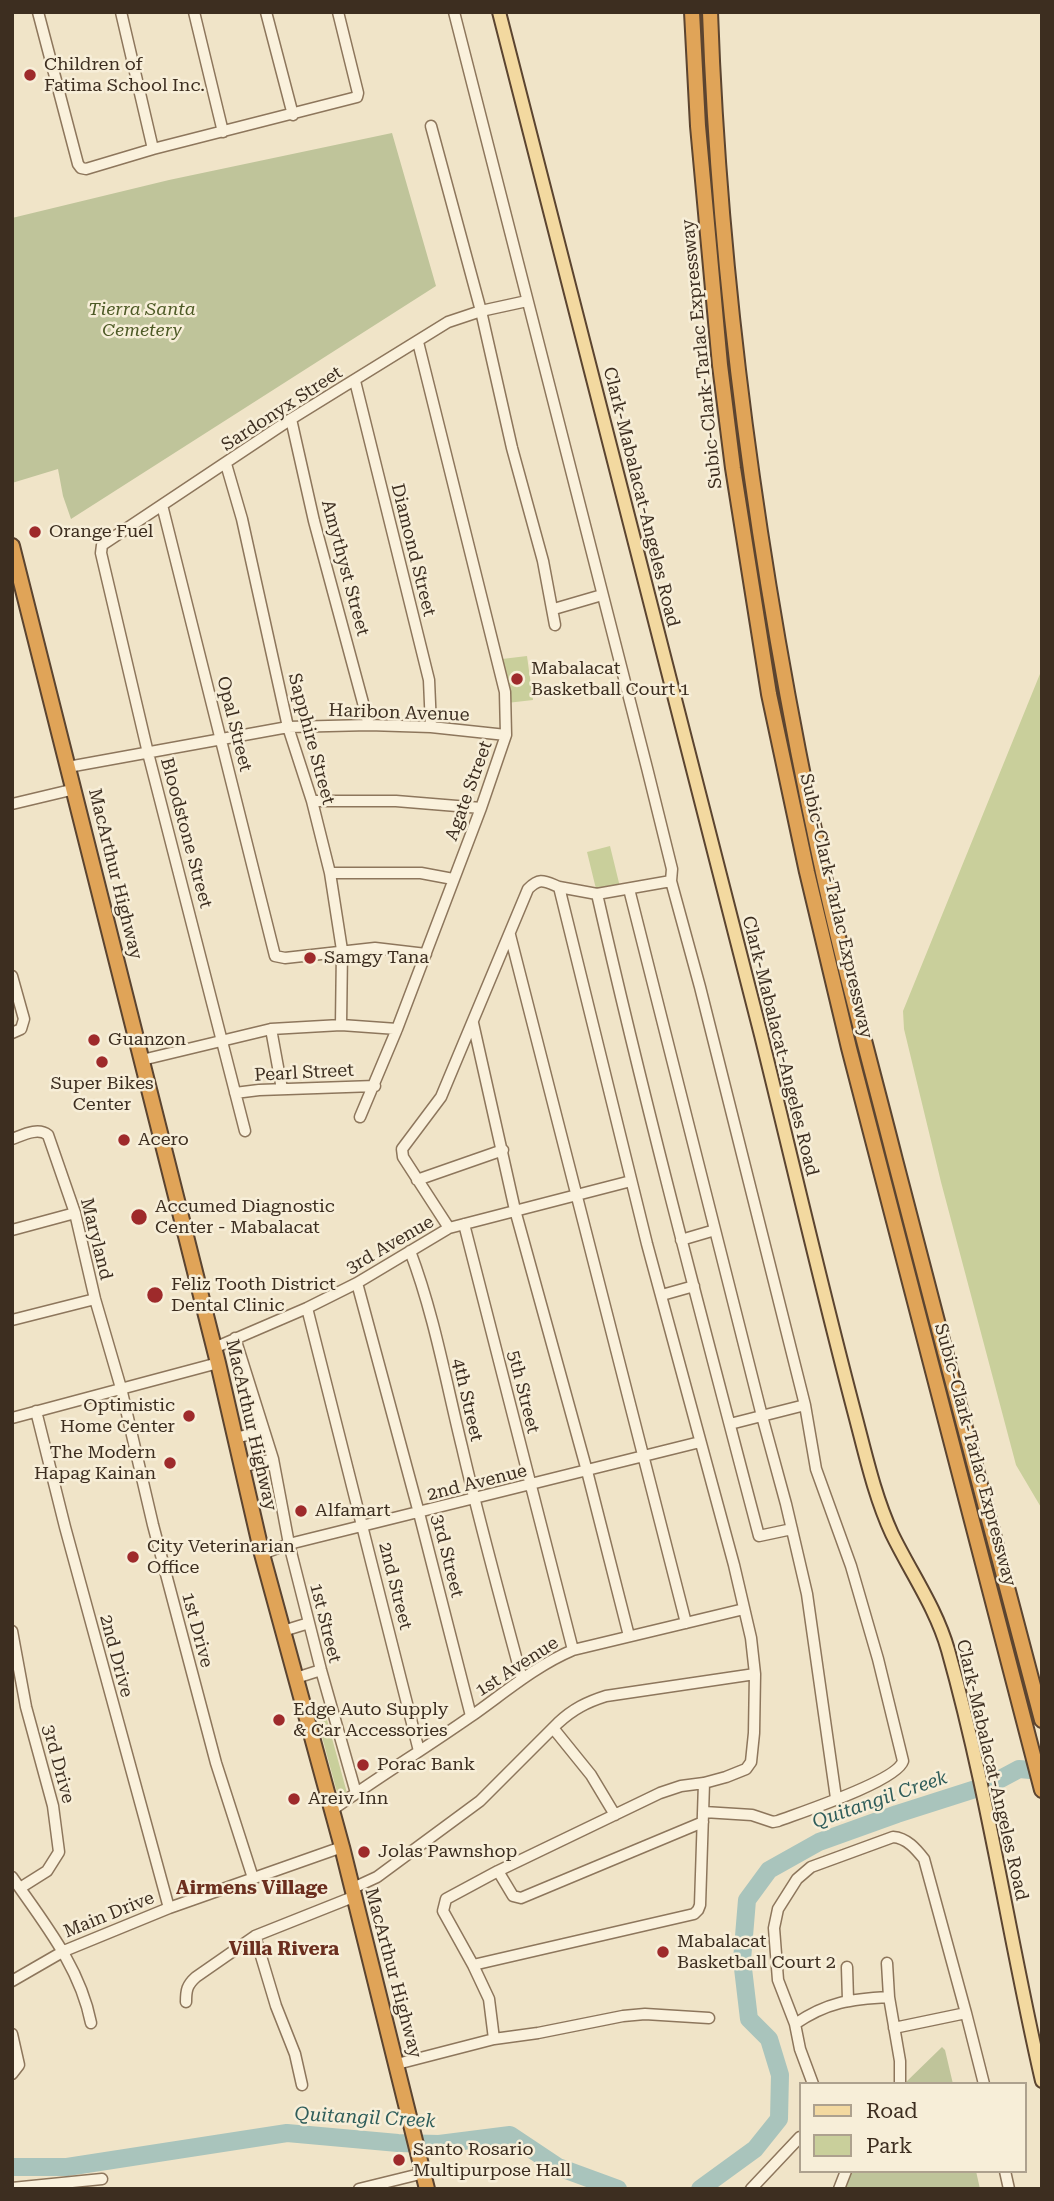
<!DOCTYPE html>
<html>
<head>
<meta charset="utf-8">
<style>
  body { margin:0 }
  #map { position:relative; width:1054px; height:2201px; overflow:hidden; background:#f0e4c8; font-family:"Roboto Serif",serif }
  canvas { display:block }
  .frame { position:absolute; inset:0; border:14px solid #3d2e20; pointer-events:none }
  .legend { position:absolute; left:799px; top:2082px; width:228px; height:91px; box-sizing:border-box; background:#f7eed8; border:2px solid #ada18e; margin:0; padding:9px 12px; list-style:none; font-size:21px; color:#3d2e20 }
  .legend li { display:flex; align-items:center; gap:14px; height:35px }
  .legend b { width:35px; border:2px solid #ada18e }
</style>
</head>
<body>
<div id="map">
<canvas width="1054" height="2201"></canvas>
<div class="frame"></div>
<ul class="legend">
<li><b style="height:9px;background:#f3d9a0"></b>Road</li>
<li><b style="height:19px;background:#c9cf9b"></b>Park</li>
</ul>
</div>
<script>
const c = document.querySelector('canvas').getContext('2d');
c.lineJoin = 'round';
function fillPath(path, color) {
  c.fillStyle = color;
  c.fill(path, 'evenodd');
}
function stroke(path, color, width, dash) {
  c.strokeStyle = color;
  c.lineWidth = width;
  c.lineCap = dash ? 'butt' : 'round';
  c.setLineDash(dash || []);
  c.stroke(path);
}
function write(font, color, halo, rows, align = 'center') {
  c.font = font + ' "Roboto Serif",serif';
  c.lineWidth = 5;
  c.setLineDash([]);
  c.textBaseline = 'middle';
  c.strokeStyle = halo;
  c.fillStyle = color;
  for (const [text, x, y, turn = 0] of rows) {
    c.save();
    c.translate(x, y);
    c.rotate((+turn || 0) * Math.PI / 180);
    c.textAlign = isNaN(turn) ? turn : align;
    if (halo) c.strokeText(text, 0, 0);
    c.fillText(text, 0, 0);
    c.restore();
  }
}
fillPath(new Path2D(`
  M527 656 533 700 507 703 502 659Z
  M1042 669V1509L1016 1465 941 1182 904 1029 903 1011Z
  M610 846 620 887 597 893 587 852Z
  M327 1720 347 1793 338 1796 318 1722Z`), '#c9cf9b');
fillPath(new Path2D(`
  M392 133 436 286 71 519 63 496 58 469 12 483V218L169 180Z
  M942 2047 945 2050 953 2084H904Z
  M846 2171H976L980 2189H835Z`), '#bfc49a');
stroke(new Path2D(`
  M12 2167H67L287 2133 398 2143 439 2144 510 2135 558 2167 618 2189
  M700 2189 755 2149 779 2119 780 2075 769 2039 749 2019 742 1960 747 1900 769 1870 819 1842 897 1814 991 1784 1019 1769 1042 1771`), '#a9c4bc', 18);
const minor = new Path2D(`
  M38 12 78 164 81 168 86 169 153 149 357 97 358 93 338 12
  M121 12 153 149
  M194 12 223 132
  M266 12 293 115
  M454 12 647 768 672 869 671 881 700 987 805 1405 816 1469 851 1566 878 1659 903 1761C897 1781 802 1812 778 1821L773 1822 752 1815 704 1812
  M431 126 481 311 512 448 543 561 555 625
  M355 381 429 680 431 727
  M291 419 314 521 369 725
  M226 464 242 519 288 727 312 801 330 873 342 950 341 1025
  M162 505 275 956 285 958 375 948 426 954
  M554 609 602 595
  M68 767 288 727 369 725 431 727 506 735
  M312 801H396L481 808
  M12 804 75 789
  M330 873H421L453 879
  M559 887 597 894 671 881
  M629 889 762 1416 786 1504 807 1594 836 1798
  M597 894C646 1109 703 1323 759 1536L792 1529
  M510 935 686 1623
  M12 976 24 1019 21 1029 12 1033
  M473 1023 515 1210 587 1471 629 1636
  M271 1029 282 1089
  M142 1060 271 1029 341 1025 397 1029
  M235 1093 259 1090 375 1086
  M360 1117 397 1029 481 808 506 735 505 692 418 342
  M245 1131 148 753 101 553 102 545 291 419 448 322 481 311 527 301
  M12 1139C23 1135 38 1127 48 1135L75 1213 95 1299 121 1388 153 1525 216 1763 253 1878
  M417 1180 503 1150
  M464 1224 573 1650
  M449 1228 403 1157 402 1149 441 1097 528 889C540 877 544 881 559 887L647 1244 734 1565 751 1638 755 1674 754 1733 751 1762 746 1769 726 1777 704 1783 681 1786 660 1793 498 1871 446 1899 443 1911 473 1965 489 1999 494 2039
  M12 1230 75 1213
  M681 1240 715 1230
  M410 1251C434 1314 446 1382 462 1447 480 1525 501 1601 522 1679
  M357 1283 419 1513 471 1716
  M662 1295 694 1286
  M307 1308 419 1751
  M12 1320 95 1299
  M235 1338 273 1459 289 1544 321 1670 356 1793
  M214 1348 307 1308 357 1283 449 1228 631 1181
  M36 1411 65 1527 169 1908
  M12 1418 218 1363
  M730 1424 805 1405
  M235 1438 264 1431
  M242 1467 273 1459
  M262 1554 289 1544 700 1442
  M12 1631 26 1707 53 1806 59 1852 47 1871 20 1888
  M283 1631 309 1623
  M296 1678 321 1670
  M553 1728 591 1775 615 1815
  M332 1810C377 1778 424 1749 470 1717 503 1694 535 1666 573 1650L744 1609
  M498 1871 513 1896 521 1898 703 1822
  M12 1877C44 1923 80 1967 91 2023
  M351 1889 377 1877 480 1801 558 1723C573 1709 587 1702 606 1696L755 1674
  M255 1936 276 2006 295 2054 302 2085
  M887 1963 889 1997
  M473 1965 694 1914 698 1910 700 1905 704 1783
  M847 1967 848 2000
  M12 1981 64 1951 169 1908 342 1847
  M186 2002C186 1990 187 1985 196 1977L255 1936 353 1897
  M795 2024C827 2002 851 1999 889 1997L900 2061V2084
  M894 2028 966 2013 984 2084
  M12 2034 19 2065 12 2074
  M397 2064 494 2039 538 2033 623 2016 645 2014 709 2018
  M813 2084 800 2049 795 2024 778 1980 774 1928 778 1909 797 1879 811 1867 893 1837C907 1838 916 1849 924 1859L966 2013
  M1005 2171 1009 2189
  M12 2188 102 2179
  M359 2189 424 2173
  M751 2189 800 2137
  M839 2189 846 2171`);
const major = new Path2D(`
  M499 12C586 353 674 694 761 1035 792 1160 821 1286 854 1411 865 1452 874 1495 892 1534 911 1573 936 1608 948 1650 988 1792 1009 1938 1042 2081`);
const highway = new Path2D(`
  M692 12 698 126 720 365 733 468 769 694 807 872 849 1048 1042 1790
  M710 12C720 298 761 583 821 863 842 962 870 1061 895 1160 943 1347 993 1533 1042 1720
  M12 546 218 1363 262 1554 342 1847 427 2189`);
stroke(minor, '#8d765c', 13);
stroke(major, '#5b4430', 16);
stroke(highway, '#5b4430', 18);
stroke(minor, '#faf1dc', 10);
stroke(major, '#f3d9a0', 12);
stroke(highway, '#e0a458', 14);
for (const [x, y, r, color] of [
  [30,75,7,"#9e2a2b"],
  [35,532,7,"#9e2a2b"],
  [517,679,7,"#9e2a2b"],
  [310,958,7,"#9e2a2b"],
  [94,1040,7,"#9e2a2b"],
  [102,1062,7,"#9e2a2b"],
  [124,1140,7,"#9e2a2b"],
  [139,1217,9,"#9e2a2b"],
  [155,1295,9,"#9e2a2b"],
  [189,1416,7,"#9e2a2b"],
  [170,1463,7,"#9e2a2b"],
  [301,1511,7,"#9e2a2b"],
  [133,1557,7,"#9e2a2b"],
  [279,1720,7,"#9e2a2b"],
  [363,1765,7,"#9e2a2b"],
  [294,1799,7,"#9e2a2b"],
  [364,1852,7,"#9e2a2b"],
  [663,1952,7,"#9e2a2b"],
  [399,2160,7,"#9e2a2b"]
]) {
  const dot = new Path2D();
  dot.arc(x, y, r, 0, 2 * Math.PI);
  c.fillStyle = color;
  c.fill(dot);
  stroke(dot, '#f7eed8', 2.5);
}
write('18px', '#3d2e20', '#f7eed8', [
  ["Children of",44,65],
  ["Fatima School Inc.",44,86],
  ["Orange Fuel",49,532],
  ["Mabalacat",531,669],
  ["Basketball Court 1",531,690],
  ["Samgy Tana",324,958],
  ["Guanzon",108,1040],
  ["Super Bikes",102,1084,"center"],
  ["Center",102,1105,"center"],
  ["Acero",138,1140],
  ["Accumed Diagnostic",155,1207],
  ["Center - Mabalacat",155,1228],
  ["Feliz Tooth District",171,1285],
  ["Dental Clinic",171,1306],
  ["Optimistic",175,1406,"right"],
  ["Home Center",175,1427,"right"],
  ["The Modern",156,1453,"right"],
  ["Hapag Kainan",156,1474,"right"],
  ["Alfamart",315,1511],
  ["City Veterinarian",147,1547],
  ["Office",147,1568],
  ["Edge Auto Supply",293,1710],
  ["& Car Accessories",293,1731],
  ["Porac Bank",377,1765],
  ["Areiv Inn",308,1799],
  ["Jolas Pawnshop",378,1852],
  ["Mabalacat",677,1942],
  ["Basketball Court 2",677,1963],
  ["Santo Rosario",413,2150],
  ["Multipurpose Hall",413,2171]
], 'left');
write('italic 18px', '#4d5a26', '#f7eed8', [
  ["Tierra Santa",142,310],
  ["Cemetery",142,331]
]);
write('18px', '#3d2e20', '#f7eed8', [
  ["Subic-Clark-Tarlac Expressway",702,354,-96],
  ["Sardonyx Street",282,409,-33],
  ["Clark-Mabalacat-Angeles Road",641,497,76],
  ["Diamond Street",413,550,76],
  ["Amythyst Street",345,568,75],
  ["Haribon Avenue",399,713,2],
  ["Opal Street",234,724,76],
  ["Sapphire Street",311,739,75],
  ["Agate Street",469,791,-70],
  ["Bloodstone Street",186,833,75],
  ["MacArthur Highway",115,874,76],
  ["Subic-Clark-Tarlac Expressway",836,906,77],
  ["Clark-Mabalacat-Angeles Road",780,1046,76],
  ["Pearl Street",304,1073,-3],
  ["Maryland",96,1239,76],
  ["3rd Avenue",390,1245,-30],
  ["5th Street",523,1392,76],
  ["4th Street",467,1400,77],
  ["MacArthur Highway",251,1425,77],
  ["Subic-Clark-Tarlac Expressway",975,1455,75],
  ["2nd Avenue",477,1483,-14],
  ["3rd Street",447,1556,76],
  ["2nd Street",395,1586,76],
  ["1st Street",325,1623,76],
  ["1st Drive",197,1630,75],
  ["2nd Drive",116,1656,75],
  ["1st Avenue",517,1667,-33],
  ["3rd Drive",58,1764,75],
  ["Clark-Mabalacat-Angeles Road",992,1770,77],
  ["Main Drive",109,1915,-22],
  ["MacArthur Highway",393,1973,75]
]);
write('italic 19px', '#2f5d5a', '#f7eed8', [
  ["Quitangil Creek",880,1800,-19],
  ["Quitangil Creek",365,2118,3]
]);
write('bold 19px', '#6b2e1e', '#f7eed8', [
  ["Airmens Village",252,1888],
  ["Villa Rivera",284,1949]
]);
</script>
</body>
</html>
